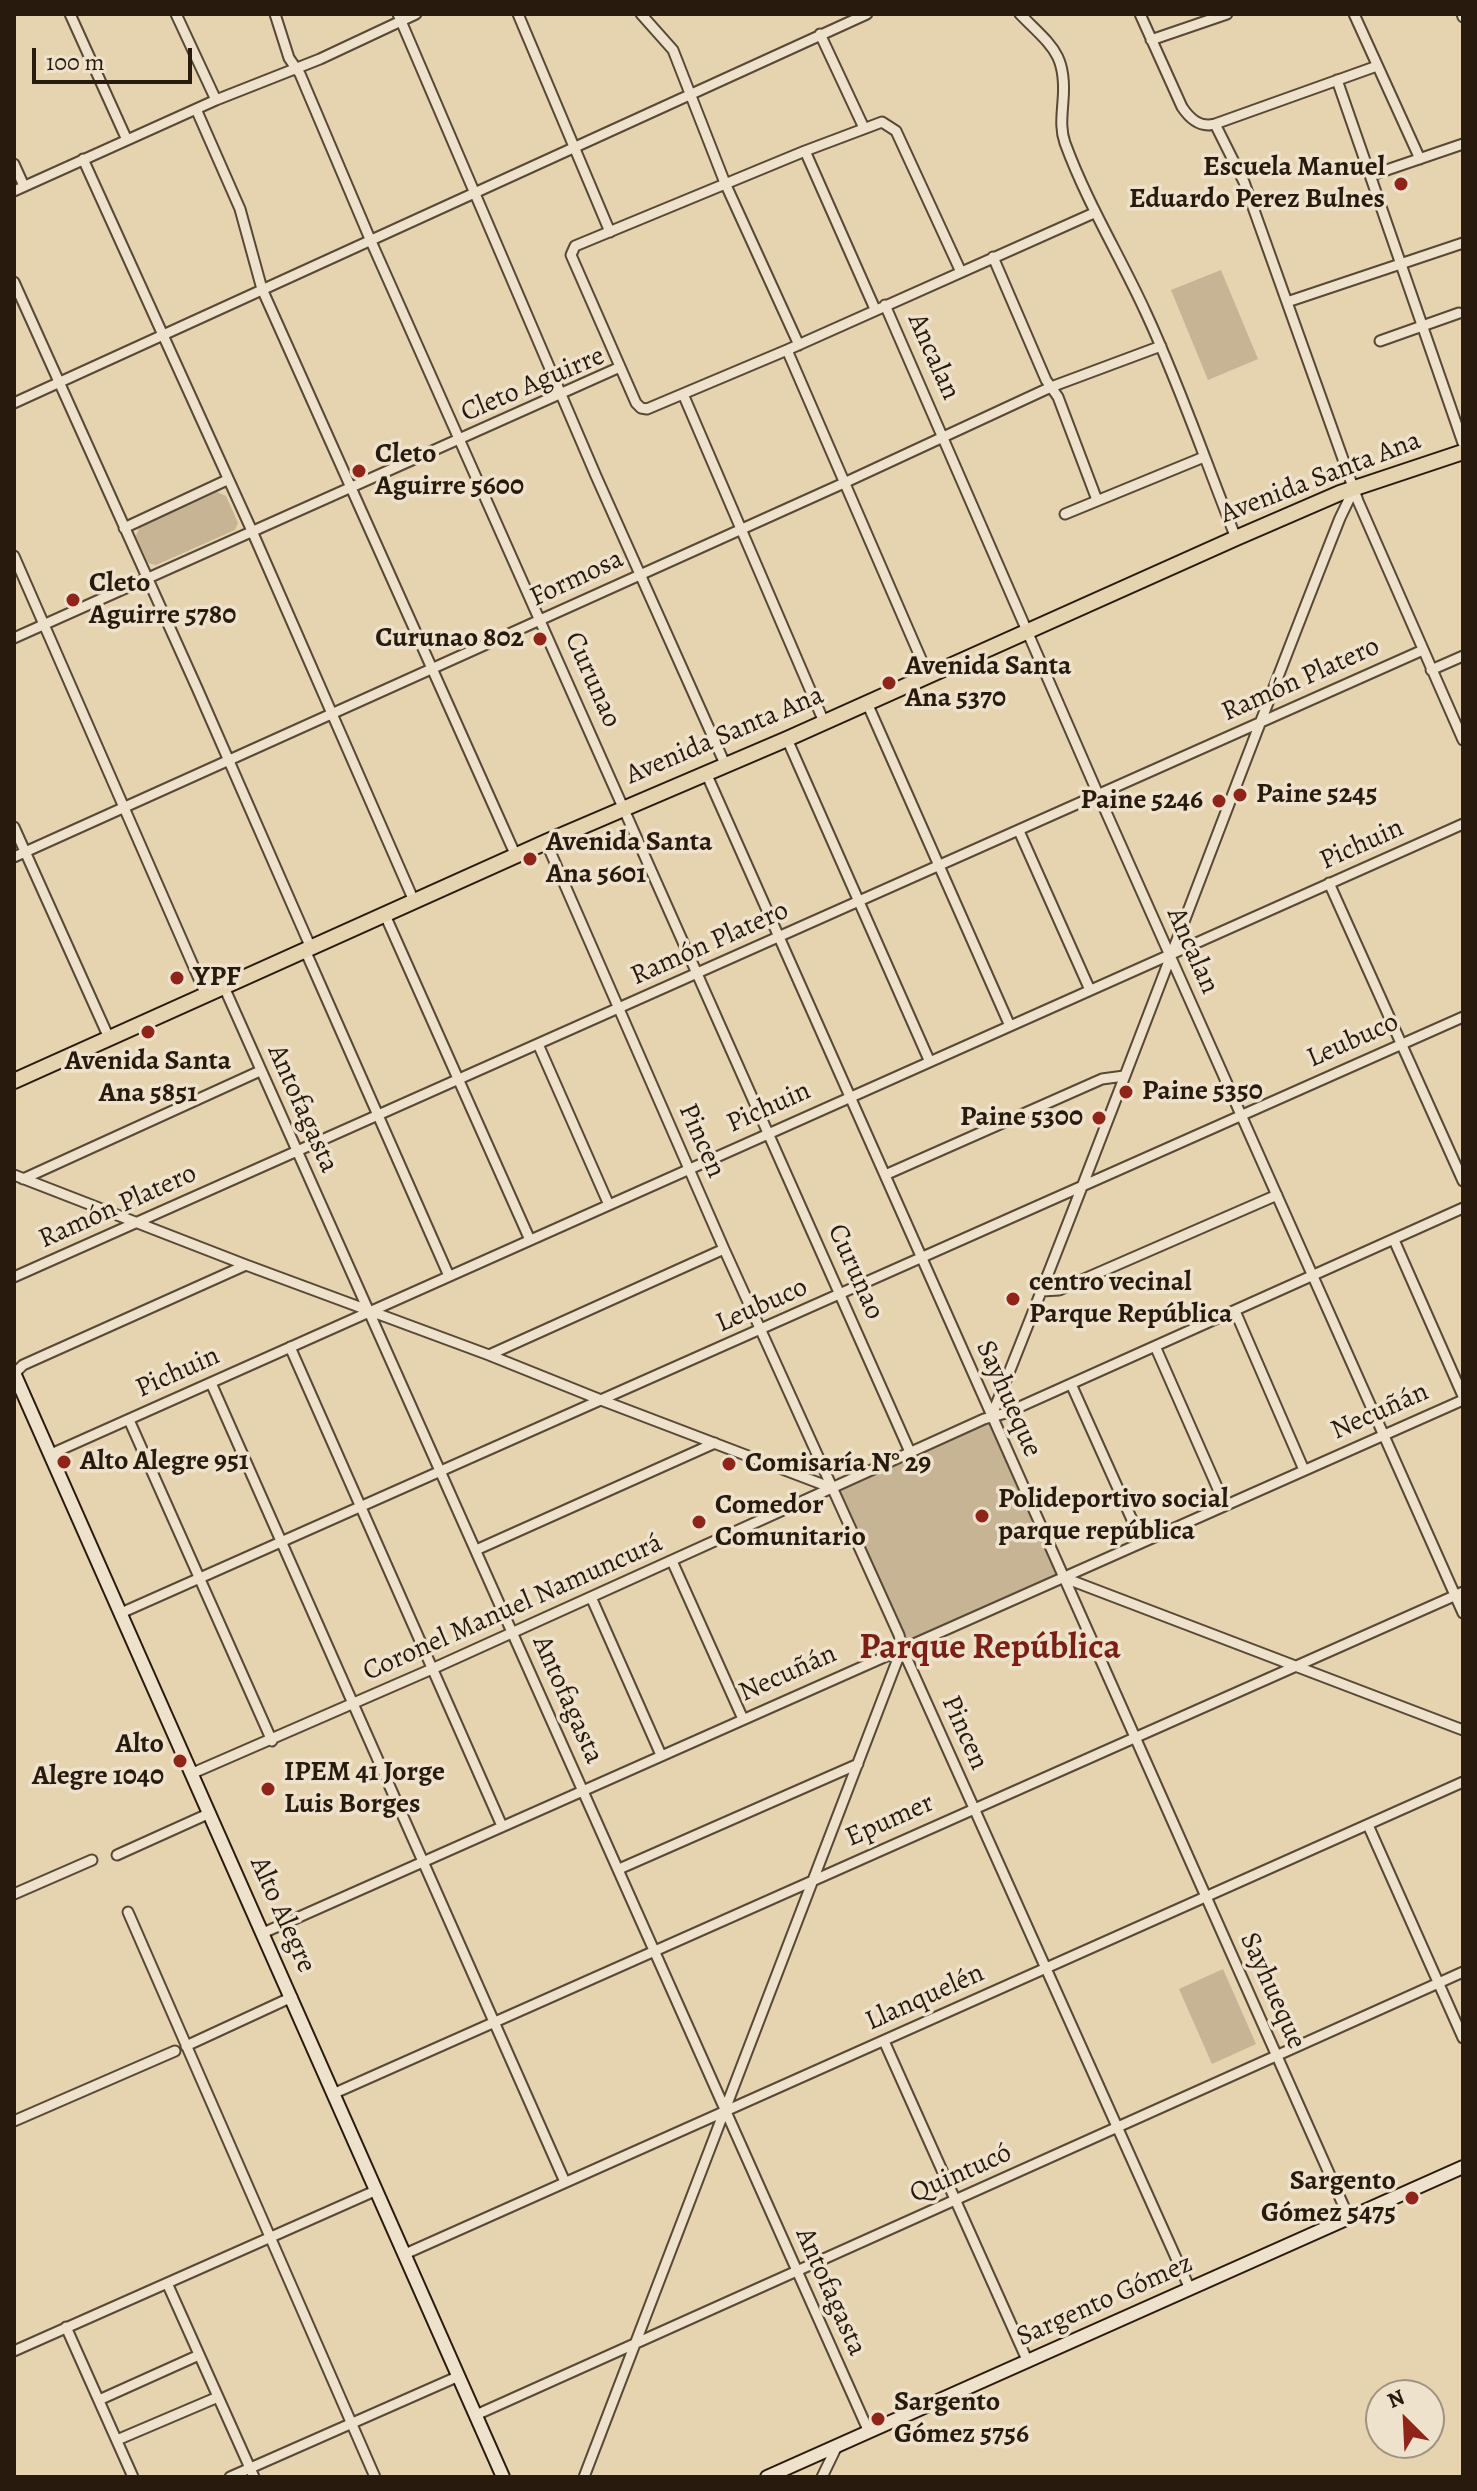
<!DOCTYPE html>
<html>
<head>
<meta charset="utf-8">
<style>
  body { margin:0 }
  #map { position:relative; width:1477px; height:2491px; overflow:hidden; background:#e6d3b0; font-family:Alegreya,serif }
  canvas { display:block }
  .frame { position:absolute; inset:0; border:16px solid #291a0e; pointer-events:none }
  .north { position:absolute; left:1365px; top:2379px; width:80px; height:80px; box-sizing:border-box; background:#efe2cc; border:2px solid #a09280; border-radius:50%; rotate:336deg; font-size:22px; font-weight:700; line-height:32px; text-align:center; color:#291a0e }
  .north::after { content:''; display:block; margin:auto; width:28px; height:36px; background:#8f2418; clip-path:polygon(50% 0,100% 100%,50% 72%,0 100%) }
  .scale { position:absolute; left:32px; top:48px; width:160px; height:36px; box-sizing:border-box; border:4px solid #291a0e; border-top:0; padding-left:10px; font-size:24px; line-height:28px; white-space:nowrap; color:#291a0e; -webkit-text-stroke:6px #efe2cc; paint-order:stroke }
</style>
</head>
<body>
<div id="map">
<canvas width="1477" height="2491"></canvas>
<div class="frame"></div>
<div class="north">N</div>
<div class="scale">100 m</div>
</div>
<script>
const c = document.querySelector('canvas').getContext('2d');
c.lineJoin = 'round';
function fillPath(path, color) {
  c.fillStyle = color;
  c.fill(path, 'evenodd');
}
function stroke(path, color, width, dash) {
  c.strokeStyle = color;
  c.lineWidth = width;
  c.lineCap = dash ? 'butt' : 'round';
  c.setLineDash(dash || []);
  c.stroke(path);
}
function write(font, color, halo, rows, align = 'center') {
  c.font = font + ' Alegreya,serif';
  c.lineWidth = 7;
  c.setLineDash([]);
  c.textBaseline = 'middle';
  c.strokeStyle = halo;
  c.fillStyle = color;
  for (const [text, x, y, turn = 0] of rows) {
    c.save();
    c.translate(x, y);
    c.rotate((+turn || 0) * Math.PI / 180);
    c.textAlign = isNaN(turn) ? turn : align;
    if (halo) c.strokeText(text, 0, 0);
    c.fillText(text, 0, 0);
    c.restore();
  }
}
fillPath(new Path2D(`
  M1221 270 1258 359 1208 380 1171 290Z
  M217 492 226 496 238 523 235 530 156 565 148 563 136 536 140 526Z
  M992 1415 1062 1577 902 1648 832 1488Z
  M1223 1969 1256 2044 1212 2064 1179 1989Z`), '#c6b494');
const street = new Path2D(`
  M70 14 127 140
  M176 14 216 100
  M275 14 289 58 300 74 370 239 910 1452
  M398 14 596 476 725 764
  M518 14 610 232
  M641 14 673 50 725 183 799 345
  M1020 14C1051 46 1067 53 1063 101 1062 116 1060 129 1065 143 1087 203 1120 256 1146 313 1180 386 1206 463 1236 538
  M1140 14 1182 107C1190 119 1200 128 1215 124L1377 66
  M1354 14 1420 159
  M1462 14 1463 17
  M820 34 864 128
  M1151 40 1227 14
  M1337 80 1463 443
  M196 109 240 209 262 289 516 856
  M1215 124 1244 182 1358 501 1463 740
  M805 151 875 309
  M83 159 252 531 414 901
  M14 164 24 186
  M1372 175 1463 144
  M14 191 216 100 320 59 416 14
  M993 257 1046 380 1058 397 1097 500
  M961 272 896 131 882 122 805 151 575 246 571 255 636 403 641 408 647 409 787 350 1094 213
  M14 282 197 688 311 948
  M1287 302 1463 243
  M885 305 1098 794 1463 1613
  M1380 341 1459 313
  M787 350 928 675
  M683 394 824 722
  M14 403 867 14
  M1065 514 1204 457
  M124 528 227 480
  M14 556 206 995
  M14 638 620 367
  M1431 670 1463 656
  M867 703 1010 1026
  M787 739 929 1060
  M706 773 1349 2218
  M14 827 109 1038
  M1019 831 1090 990
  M546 842 724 1249 899 1635 902 1648 1190 2289
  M14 857 844 483 1051 387 1161 346
  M1329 883 1463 1181
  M385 915 530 1240
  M305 950 449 1276
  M224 987 869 2432
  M538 1044 609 1205
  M14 1175 246 1265 489 1355 601 1400 832 1488
  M885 1175 1102 1079 1124 1076
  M23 1179 260 1071
  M1394 1240 1463 1396
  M14 1277 1423 650
  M1042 1291 1059 1290 1277 1195
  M1235 1311 1304 1470
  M1155 1346 1225 1505
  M290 1347 502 1826
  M489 1355 724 1249
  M14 1374 23 1365 246 1265
  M211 1383 565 2182
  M1071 1384 1142 1542
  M992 1415C1112 1118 1222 816 1340 518L1354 489
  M129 1420 272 1741
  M51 1454 1463 824
  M476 1550 715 1443
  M672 1561 743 1719
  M1062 1577 1463 1730
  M591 1597 661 1755
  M121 1613 1463 1017
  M193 1773 432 1669 984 1419 1006 1413 1463 1208
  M1368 1825 1463 2038
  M117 1855 210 1813
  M619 1869 858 1764
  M14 1894 92 1860
  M128 1912 375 2477
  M263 1933 1463 1400
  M884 2041 1028 2362
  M186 2046 292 1997
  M335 2093 1463 1592
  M14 2121 175 2051
  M405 2254 1463 1782
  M167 2283 254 2477
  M66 2327 133 2477
  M14 2351 377 2190
  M99 2400 199 2355
  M476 2415 1463 1972
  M117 2440 218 2397
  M230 2477 459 2376
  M584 2477 902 1648
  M822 2477 837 2446`);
const secondary = new Path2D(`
  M14 1373 503 2477
  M767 2477 1463 2167`);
const primary = new Path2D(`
  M14 1081 546 842 787 739 1236 538 1340 493 1463 452`);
stroke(street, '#584836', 13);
stroke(secondary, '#291a0e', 16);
stroke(primary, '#291a0e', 18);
stroke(street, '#efe2cc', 9);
stroke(secondary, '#efe2cc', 12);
stroke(primary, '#e6d3b0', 14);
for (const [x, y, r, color] of [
  [1401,184,8,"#8f2418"],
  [359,471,8,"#8f2418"],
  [73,600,8,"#8f2418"],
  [540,639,8,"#8f2418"],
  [889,683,8,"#8f2418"],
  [1240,795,8,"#8f2418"],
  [1219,801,8,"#8f2418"],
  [530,859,8,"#8f2418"],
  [177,978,8,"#8f2418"],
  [148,1032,8,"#8f2418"],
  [1126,1092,8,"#8f2418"],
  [1099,1118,8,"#8f2418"],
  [1013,1299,8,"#8f2418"],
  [64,1462,8,"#8f2418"],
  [729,1464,8,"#8f2418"],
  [982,1516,8,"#8f2418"],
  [699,1522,8,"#8f2418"],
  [180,1761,8,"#8f2418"],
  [268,1789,8,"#8f2418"],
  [1412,2198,8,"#8f2418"],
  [878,2419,8,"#8f2418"]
]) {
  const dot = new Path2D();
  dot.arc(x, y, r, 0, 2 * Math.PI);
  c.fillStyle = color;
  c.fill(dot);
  stroke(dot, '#efe2cc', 3);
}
write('bold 28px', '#291a0e', '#efe2cc', [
  ["Escuela Manuel",1385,168,"right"],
  ["Eduardo Perez Bulnes",1385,200,"right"],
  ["Cleto",375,455],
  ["Aguirre 5600",375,487],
  ["Cleto",89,584],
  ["Aguirre 5780",89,616],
  ["Curunao 802",524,639,"right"],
  ["Avenida Santa",905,667],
  ["Ana 5370",905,699],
  ["Paine 5245",1256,795],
  ["Paine 5246",1203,801,"right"],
  ["Avenida Santa",546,843],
  ["Ana 5601",546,875],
  ["YPF",193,978],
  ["Avenida Santa",148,1062,"center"],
  ["Ana 5851",148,1094,"center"],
  ["Paine 5350",1142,1092],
  ["Paine 5300",1083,1118,"right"],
  ["centro vecinal",1029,1283],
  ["Parque República",1029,1315],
  ["Alto Alegre 951",80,1462],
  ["Comisaría N° 29",745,1464],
  ["Polideportivo social",998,1500],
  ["parque república",998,1532],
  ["Comedor",715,1506],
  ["Comunitario",715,1538],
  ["Alto",164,1745,"right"],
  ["Alegre 1040",164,1777,"right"],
  ["IPEM 41 Jorge",284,1773],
  ["Luis Borges",284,1805],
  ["Sargento",1396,2182,"right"],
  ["Gómez 5475",1396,2214,"right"],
  ["Sargento",894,2403],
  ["Gómez 5756",894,2435]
], 'left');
write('28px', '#291a0e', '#efe2cc', [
  ["Ancalan",933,357,66],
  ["Cleto Aguirre",533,385,-23],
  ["Avenida Santa Ana",1321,478,-21],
  ["Formosa",577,579,-25],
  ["Curunao",592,680,66],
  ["Ramón Platero",1301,680,-24],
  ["Avenida Santa Ana",725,736,-23],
  ["Pichuin",1362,845,-24],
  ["Ramón Platero",710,944,-24],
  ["Ancalan",1192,951,66],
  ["Leubuco",1353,1041,-24],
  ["Pichuin",769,1108,-24],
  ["Antofagasta",302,1109,66],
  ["Pincen",701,1141,66],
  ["Ramón Platero",118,1207,-24],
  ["Curunao",855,1272,66],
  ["Leubuco",762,1306,-24],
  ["Pichuin",178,1373,-24],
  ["Sayhueque",1008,1399,66],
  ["Necuñán",1380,1412,-24],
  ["Coronel Manuel Namuncurá",513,1608,-24],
  ["Necuñán",788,1674,-24],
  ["Antofagasta",567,1700,66],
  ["Pincen",964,1733,66],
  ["Epumer",890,1821,-24],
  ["Alto Alegre",282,1915,66],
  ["Sayhueque",1272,1991,66],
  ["Llanquelén",925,1998,-24],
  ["Quintucó",961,2174,-24],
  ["Antofagasta",830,2292,66],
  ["Sargento Gómez",1105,2301,-24]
]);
write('bold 36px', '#7a1f14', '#efe2cc', [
  ["Parque República",990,1649]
]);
</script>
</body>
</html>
